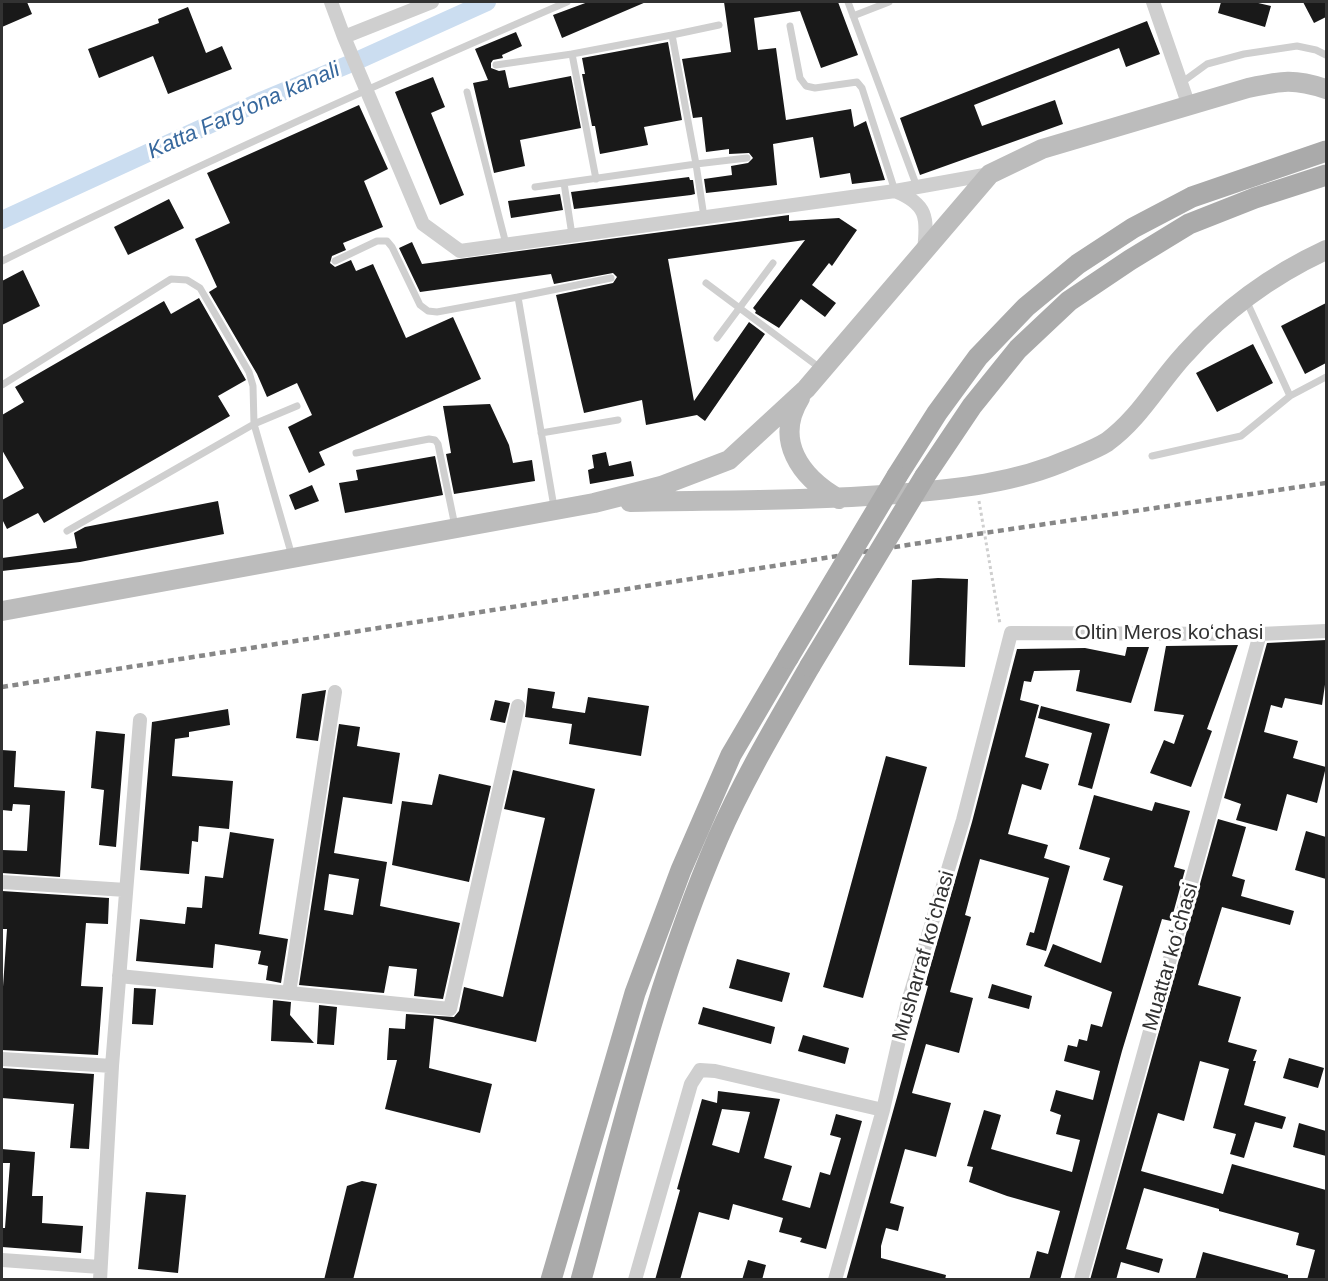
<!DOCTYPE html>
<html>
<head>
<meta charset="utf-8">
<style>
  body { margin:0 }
  #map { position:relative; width:1328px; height:1281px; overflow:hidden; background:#fff; font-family:Arial,sans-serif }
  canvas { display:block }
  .frame { position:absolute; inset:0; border:3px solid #323232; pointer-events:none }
</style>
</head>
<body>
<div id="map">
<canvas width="1328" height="1281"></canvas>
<div class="frame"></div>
</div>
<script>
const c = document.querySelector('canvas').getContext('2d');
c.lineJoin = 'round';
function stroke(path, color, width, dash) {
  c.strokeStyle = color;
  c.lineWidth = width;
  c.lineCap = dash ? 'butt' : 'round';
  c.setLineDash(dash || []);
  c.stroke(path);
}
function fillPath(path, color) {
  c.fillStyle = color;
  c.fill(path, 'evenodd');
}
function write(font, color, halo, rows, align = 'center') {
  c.font = font + ' Arial,sans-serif';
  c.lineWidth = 6;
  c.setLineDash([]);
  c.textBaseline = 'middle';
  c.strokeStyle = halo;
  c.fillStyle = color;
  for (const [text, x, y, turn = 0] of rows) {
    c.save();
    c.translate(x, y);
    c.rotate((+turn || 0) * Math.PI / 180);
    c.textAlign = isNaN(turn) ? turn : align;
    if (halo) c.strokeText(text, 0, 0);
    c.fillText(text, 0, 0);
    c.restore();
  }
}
stroke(new Path2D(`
  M2 220 263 100 352 63 487 2`), '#cbddf0', 18);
fillPath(new Path2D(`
  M2 2H27L32 14 2 27Z
  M588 2H646L562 38 553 15Z
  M724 2H838L858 55 821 68 800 11 754 18 758 50 776 48 786 120 851 109 854 127 866 121 885 180 852 184 850 173 820 178 813 137 773 144 777 185 706 193 704 179 732 175 731 166 748 163 753 158 749 153 729 154V149L706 152 702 117 693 118 682 59 731 52Z
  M1221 2H1254L1271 6 1265 27 1218 13Z
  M1303 2H1326V17L1314 23Z
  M188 7 206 53 222 46 232 69 168 94 153 56 99 78 88 49 159 23 158 19Z
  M1147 21 1160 54 1126 67 1119 48 974 105 982 126 1055 100 1063 124 920 175 900 118Z
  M516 32 522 46 502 55 503 58 493 60 491 63V68L499 71 505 70 509 88 571 76 581 128 520 140 525 166 494 173 473 83 488 80 475 49Z
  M668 42 682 120 644 127 648 145 600 154 595 126H592L582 74H585L582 58Z
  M433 77 445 107 431 113 464 195 440 205 395 92Z
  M359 105 388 169 364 181 383 227 343 243 346 250 332 256 330 263 335 267 351 260 356 271 373 264 406 338 453 317 481 379 319 452 325 465 309 473 288 427 312 415 297 383 267 397 257 374 209 292 217 287 195 239 230 223 207 173Z
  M689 177 690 180H693L695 194 691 195 574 209 571 192Z
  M560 194 563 210 511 218 508 201Z
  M169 199 184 228 128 255 114 227Z
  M789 215V221L839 218 857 230 832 266 829 263 812 285 836 303 825 317 801 299 779 328 755 313 756 311 753 308 805 240 668 259 694 401 749 322 765 334 705 421 697 415 646 425 642 400 584 413 556 295 613 283 617 277 613 273 554 284 551 274 420 292 399 248 412 242 422 264Z
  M23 270 40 306 2 325V281Z
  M199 298 246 380 218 396 230 416 44 523 38 513 7 529 2 519V500L24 488 2 450V415L24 402 15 387 164 301 171 314Z
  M1326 303V363L1305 374 1281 326Z
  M1253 344 1273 383 1217 412 1196 373Z
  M490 404 509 445 513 463 532 460 535 481 454 494 446 454 451 453 443 406Z
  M606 452 609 466 631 461 634 476 590 484 588 470 594 468 592 455Z
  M435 456 443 495 345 513 339 483 358 480 356 470Z
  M312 485 319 501 295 510 289 495Z
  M218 501 224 534 80 562 2 571V558L77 548 74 533 85 527Z
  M938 578 968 579 965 667 909 665 912 580Z
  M1326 640V678L1322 705 1285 698 1282 708 1271 705 1264 732 1298 741 1293 758 1326 767 1317 803 1287 794 1277 831 1236 820 1241 804 1224 798 1267 643Z
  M1238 645 1207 729 1212 731 1191 787 1150 773 1164 740 1174 744 1184 715 1154 711 1166 646Z
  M1127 647H1149L1131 703 1076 691 1080 670 1034 671 1031 682 1024 681 1020 700 1039 705 1025 757 1049 764 1041 790 1022 784 1008 834 1048 845 1044 858 1070 866 1046 951 1026 945 1030 932 1034 933 1049 878 980 859 965 915 971 917 950 992 973 998 959 1053 926 1044 912 1093 951 1103 936 1157 905 1149 890 1203 904 1207 898 1231 886 1228 881 1246V1258L946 1275 945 1280H846L928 986 925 985 972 822 1017 649 1085 648 1125 656Z
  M528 688 555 692 552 708 585 713 588 697 649 706 641 756 569 744 572 724 525 717Z
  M326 690 318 741 296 738 302 694Z
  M495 700 510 703 505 723 490 720Z
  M1041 706 1110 724 1092 789 1078 785 1092 733 1038 718Z
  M228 709 230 725 189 732V737L175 739 172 776 233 781 229 829 199 826 198 842 192 841 189 874 140 870 152 722Z
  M339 724 360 727 357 746 400 753 392 804 343 797 334 853 387 862 380 906 460 923 443 999 414 996 417 969 389 966 384 993 299 985ZM329 874 359 879 353 915 324 910Z
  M96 731 125 734 116 847 99 845 104 790 91 788Z
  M2 750 16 751 14 787 65 791 60 877 2 873V850L27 851 30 805 13 804 12 811 2 810Z
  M886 756 927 767 863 998 823 987Z
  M513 770 595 789 536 1042 434 1018 429 1068 492 1084 480 1133 385 1109 397 1060H387L389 1028 405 1029 406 1014 454 1017 459 1011 464 987 503 997 545 818 504 809Z
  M439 774 491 786 469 882 392 865 402 801 432 805Z
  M1094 795 1152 811 1155 802 1190 811 1174 867 1185 870 1171 921 1162 919 1122 1051 1060 1280H1029L1037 1251 1048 1254 1060 1211 1007 1196 969 1182 973 1167 967 1166 984 1110 1001 1115 991 1149 1072 1172 1080 1140 1056 1134 1061 1115 1050 1111 1056 1090 1093 1100 1100 1071 1064 1061 1068 1045 1077 1047 1079 1039 1087 1041 1091 1024 1102 1027 1112 992 1044 966 1053 944 1101 963 1123 886 1103 880 1110 858 1079 849Z
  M1218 819 1246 827 1232 876 1245 880 1241 896 1294 911 1290 925 1222 907 1198 985 1241 997 1228 1042 1257 1050 1253 1061H1256L1244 1105 1286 1117 1282 1129 1255 1122 1244 1158 1230 1154 1236 1134 1213 1128 1229 1069 1200 1061 1184 1121 1158 1113 1141 1171 1223 1194 1232 1164 1326 1190V1280H1307L1315 1250 1296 1245 1299 1233 1219 1211V1209L1144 1188 1126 1249 1163 1259 1159 1273 1121 1262 1116 1280H1090Z
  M1306 831 1326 837V879L1295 870Z
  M230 832 274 839 259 934 288 939 281 983 266 980 268 966 258 964 261 951 215 944 213 968 136 961 140 919 185 924 187 907 202 908 205 876 223 878Z
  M2 891 109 898 108 924 86 923 81 986 103 987 98 1055 2 1050V1001L7 929H2Z
  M737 959 790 973 782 1002 729 988Z
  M992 984 1032 996 1029 1009 988 998Z
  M134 988 156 989 153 1025 132 1024Z
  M273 1000 291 1002 290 1015 314 1043 271 1041Z
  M319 1005 337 1007 334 1045 317 1044Z
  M703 1007 775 1027 771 1044 698 1024Z
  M803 1035 849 1048 845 1064 798 1051Z
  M1289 1058 1324 1068 1318 1088 1283 1078Z
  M2 1068 94 1074 89 1149 70 1148 74 1104 2 1098Z
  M718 1091 780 1099 764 1158 792 1166 782 1200 810 1208 820 1172 830 1175 841 1138 830 1135 836 1114 862 1121 826 1249 800 1242 802 1238 779 1232 783 1218 733 1204 729 1220 699 1212 680 1280H655L680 1190 677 1189 702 1099 717 1103ZM722 1109 750 1112 739 1153 712 1145Z
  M1299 1123 1326 1131V1156L1293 1147Z
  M2 1149 35 1152 32 1196H43L42 1223 83 1226 81 1253 2 1247V1228H5L10 1163H2Z
  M362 1181 377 1184 353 1280H324L347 1186Z
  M146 1192 186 1195 178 1273 138 1269Z
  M1203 1252 1288 1275V1280H1195Z
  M748 1260 766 1265 762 1280H742Z`), '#191919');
stroke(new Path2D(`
  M979 501 1000 624`), '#cfcfcf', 3, [3, 3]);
stroke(new Path2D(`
  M848 2 917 187
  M853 16 889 2
  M790 26 800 78 806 86 815 88 857 82 862 88 895 191
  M572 54 596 179
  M496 65 572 54 672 35
  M1181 83 1207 64 1244 54 1297 46 1316 50 1326 55
  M467 92 506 244
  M564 183 572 235
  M535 187 696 164 672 35 719 25
  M704 217 696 164 747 158
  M2 261C188 169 377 84 567 2
  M335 261 377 241H387L392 247 420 305 428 311 437 312 518 297
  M706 283 820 368
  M717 338 773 263
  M2 385 171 279 187 280 200 288 249 372 253 386 254 424 297 406
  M1290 396 1326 377
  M541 433 618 420
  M356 453 429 439 435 440 438 444 455 526
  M1152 456 1241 436 1290 396 1246 300
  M554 507 518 297 611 278
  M67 531 254 424 292 556`), '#cfcfcf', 7);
stroke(new Path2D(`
  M331 2 344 37 423 224 460 251 895 191 990 174
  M1153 2 1189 106
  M344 37 432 2
  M895 191C927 204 928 217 924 250
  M2 882 126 890
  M119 976 450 1009 518 706
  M289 993 335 692
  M2 1059 112 1066
  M2 1260 100 1267
  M100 1280 112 1066 140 720
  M635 1280 691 1084 700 1070 715 1071 883 1110
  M835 1280 883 1110 907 1005 963 820 1011 633 1260 634 1326 631
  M1081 1280 1260 634`), '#cfcfcf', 14);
stroke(new Path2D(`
  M800 398C774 440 800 477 839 499
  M630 502C719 500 808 501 897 494 956 489 1016 483 1070 459 1082 454 1096 449 1107 442 1140 418 1158 383 1185 354 1225 309 1272 275 1326 250
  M2 611 594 503 661 486 729 460 806 389 990 174 1042 149 1248 88C1281 81 1293 78 1326 89`), '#bcbcbc', 20);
stroke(new Path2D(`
  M897 476 937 413 978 357 1026 307 1078 264 1133 228 1192 197 1326 151
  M925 476 972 406 1018 349 1069 301 1130 260 1189 224 1255 198 1326 175
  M551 1280 635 993 681 870 731 755 788 658
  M581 1280C622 1131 657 979 718 838 744 778 778 722 810 666`), '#aaa', 21);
stroke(new Path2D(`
  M2 687 984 533 1326 483`), '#878787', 4.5, [6, 4.5]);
stroke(new Path2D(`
  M788 658 897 476
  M810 666 925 476`), '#aaa', 21);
write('21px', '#323232', '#fff', [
  ["Oltin Meros koʻchasi",1169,633],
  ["Musharraf koʻchasi",924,956,-74],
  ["Muattar koʻchasi",1171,957,-74]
]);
write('italic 22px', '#37689d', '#fff', [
  ["Katta Farg'ona kanali",244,111,-24]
]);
</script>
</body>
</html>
